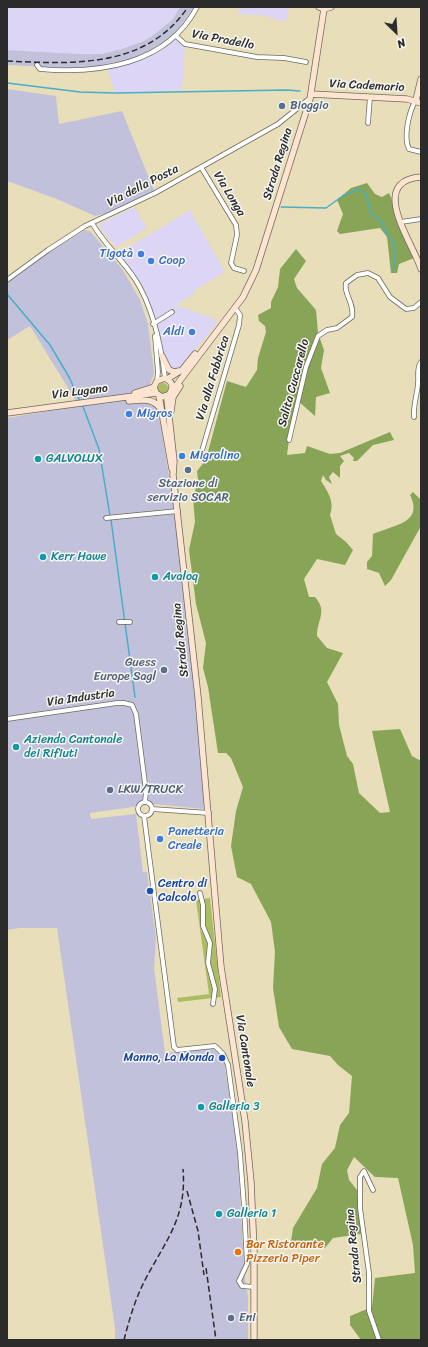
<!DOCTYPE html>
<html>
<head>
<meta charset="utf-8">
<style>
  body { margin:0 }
  #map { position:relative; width:428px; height:1347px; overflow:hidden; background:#e8deb9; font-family:Sriracha,sans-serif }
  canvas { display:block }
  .frame { position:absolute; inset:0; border:8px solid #2b2b2b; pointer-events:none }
  .north { position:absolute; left:376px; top:12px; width:40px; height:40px; -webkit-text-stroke:3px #f6f6f2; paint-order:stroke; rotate:155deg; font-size:11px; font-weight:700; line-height:16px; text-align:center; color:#2b2b2b }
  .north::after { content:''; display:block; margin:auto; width:14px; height:18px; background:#2b2b2b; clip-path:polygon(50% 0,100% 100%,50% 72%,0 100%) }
</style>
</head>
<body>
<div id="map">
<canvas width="428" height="1347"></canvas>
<div class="frame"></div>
<div class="north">N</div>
</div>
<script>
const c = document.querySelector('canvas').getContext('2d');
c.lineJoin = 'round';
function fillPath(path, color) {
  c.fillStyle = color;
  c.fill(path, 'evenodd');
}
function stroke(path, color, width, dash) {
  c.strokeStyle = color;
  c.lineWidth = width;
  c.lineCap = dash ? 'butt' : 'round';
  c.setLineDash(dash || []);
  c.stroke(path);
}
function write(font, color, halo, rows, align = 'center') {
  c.font = font + ' Sriracha,sans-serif';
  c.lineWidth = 3;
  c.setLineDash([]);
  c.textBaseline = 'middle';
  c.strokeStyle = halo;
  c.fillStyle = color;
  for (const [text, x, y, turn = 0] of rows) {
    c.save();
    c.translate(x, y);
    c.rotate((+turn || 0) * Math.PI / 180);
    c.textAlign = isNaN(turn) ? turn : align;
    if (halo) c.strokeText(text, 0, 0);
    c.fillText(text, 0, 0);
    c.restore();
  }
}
fillPath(new Path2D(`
  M7 7H180L173 19 155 34 144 41 122 49 102 54H79L7 50Z
  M240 7H289L286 22 262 15 238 14Z
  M176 36 185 44 182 90 115 93 107 67Z
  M134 207 147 228 116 247 101 230 100 224Z
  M190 210 225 272 195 290 193 295 176 305 217 320 216 325 181 367 176 369 171 368 167 364 158 326 144 288 119 253Z`), '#ddd5f6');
fillPath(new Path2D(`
  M180 7H194L175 35 145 55 117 64 92 68H66L7 65V50L79 54H102L122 49 144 41 155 34 173 19Z
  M7 89 56 96 59 124 122 111 155 193H150L108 213 95 216 57 199 7 181Z
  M85 230 90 231 123 270 140 300 148 324 154 373 150 384 153 404 159 414 169 476 173 475 198 697 204 809 154 804 90 813 91 819 136 814 143 872H147L156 938 154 968 165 1053 213 1048 224 1061 237 1145 245 1279 248 1297V1340H115V1328L57 928H19L7 930V418L79 406 30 326 7 340V283L46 254Z`), '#c2c1dc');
fillPath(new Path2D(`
  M158 388a5 5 0 1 1 10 0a5 5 0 1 1-10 0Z
  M210 898 221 997 178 1002 177 998 209 994 196 900Z`), '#abbd61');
fillPath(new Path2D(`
  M367 183 375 194 382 197 389 193 417 257 399 264 397 273H391L387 237 380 228 340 234 337 231 343 214 337 200 351 188Z
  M296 249 306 261 294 279 297 288 316 310 318 333 324 350 321 368 330 393 316 397 315 416 298 401 290 432 287 455 305 453 307 446 330 454 340 453 390 432 394 440 373 445 357 461H353L354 458 349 453 340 456 344 461 340 466V478L333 472 329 477 332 484 326 480 323 475 321 481C328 492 335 502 330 515L336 534 346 542 353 550 345 565 317 559 304 579 309 597H315C328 612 317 619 317 636L327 648 343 653 327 682 338 704 339 725 347 756 353 764 359 793 380 813 390 812 372 731 400 729 412 756 421 761V1340H361L350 1325V1316L372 1307 375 1278 415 1273 413 1245 398 1178 375 1177 354 1157 347 1170 349 1180 357 1190 361 1234 333 1238 325 1248H290L293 1228 317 1188 322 1164 335 1148 340 1125 349 1113 352 1076 338 1065 330 1056 292 1049 279 1027 273 988 275 952 271 922 251 884 237 877 231 846 236 811 243 787 231 758 226 753H218L208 687 203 668 206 643 196 604 189 550 195 522 193 498 198 480 197 471 205 461 208 452 227 381 246 387 257 370 258 358 266 332 265 326 259 321 258 315 271 308V302L278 287 280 269Z
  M413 492 421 500V526L391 580 385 586 379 573 367 569V562L372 556 373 534C394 525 424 523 410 495Z`), '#88a457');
stroke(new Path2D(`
  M7 83 80 92 115 93 287 90 300 91
  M281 207 326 208 344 195 359 189 366 195 371 214 382 222 385 231 391 238 395 248V266L393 270
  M7 294 50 345 69 377 80 401
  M82 404 99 449 110 516
  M111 520 135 697`), '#48aec8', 1.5);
const street = new Path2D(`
  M176 36 185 44 257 57 284 58 306 62
  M37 65 40 69C99 74 167 65 197 7
  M416 100C409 111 403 137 409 149L421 152
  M368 123 370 97
  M201 167 236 225 237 235 231 263 234 268 244 271
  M401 222 421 219
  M92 223C103 243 122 259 135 279 153 307 161 345 165 378
  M7 280 48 250 85 226 155 193 278 124 309 99
  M153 324 172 312
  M155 336 158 372 157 381
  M414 417C413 405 417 396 418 384 419 376 416 369 421 362
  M289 440 306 367 318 336 327 330 337 328 352 317C355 303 343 294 346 283L357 275 368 273 378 278 390 297 406 309 414 308 421 302
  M201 454 239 325 240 315 235 308
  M106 518 178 511
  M119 622H130
  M7 719 117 703H124L132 705 136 714 146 791 145 802
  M138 809a7 7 0 1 1 14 0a7 7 0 1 1-14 0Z
  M152 809 209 813
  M144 816 174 1047 177 1050 215 1046 223 1054 228 1065 240 1153 244 1207 247 1264 239 1281 242 1286 254 1287
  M200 893 203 905V926L210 943 208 963 215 989 213 1004
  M373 1190 364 1171 360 1177V1208L369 1273V1311L379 1340`);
const secondary = new Path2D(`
  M319 7 324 9 331 7
  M311 94 407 99 421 103
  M416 100 421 79
  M421 177C367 181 413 243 421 269
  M162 356 169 370 175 372 179 371
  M167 379 182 370 195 354
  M172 391 243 297 256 270 310 99 324 9
  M135 393 154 387
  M170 394 162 397 156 393 154 387 157 381 165 378C177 384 171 391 167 399L174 461 173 475 198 697 221 967 245 1121 251 1182 254 1251V1340
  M159 396 172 469
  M129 401C143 400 154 397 162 411
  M171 411 173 397 180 386
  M7 413 156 393`);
stroke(street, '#6d6a5d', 5.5);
stroke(secondary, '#6d6a5d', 7);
stroke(street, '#fff', 4);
stroke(secondary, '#fde4d1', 5.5);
stroke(new Path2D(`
  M7 61C73 64 146 69 188 7
  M187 1191 198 1231 204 1275
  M206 1268 216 1340
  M124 1340C129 1320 135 1300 144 1282 165 1241 187 1219 183 1169`), '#2b2b2b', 1.5, [6, 3]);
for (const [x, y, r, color] of [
  [282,106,4,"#5c6f8a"],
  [141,254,4,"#3f7fe0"],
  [151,261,4,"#3f7fe0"],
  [192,332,4,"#3f7fe0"],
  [129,414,4,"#3f7fe0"],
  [182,456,4,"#3f7fe0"],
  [38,459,4,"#0f9aa8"],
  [188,470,4,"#5c6f8a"],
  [43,557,4,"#0f9aa8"],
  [155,577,4,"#0f9aa8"],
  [164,670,4,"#5c6f8a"],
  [16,747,4,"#0f9aa8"],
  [110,790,4,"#5c6f8a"],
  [160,839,4,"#3f7fe0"],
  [150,891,4,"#1a4fb4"],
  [222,1058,4,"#1a4fb4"],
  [201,1107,4,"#0f9aa8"],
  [219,1214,4,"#0f9aa8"],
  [238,1252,4,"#e8710a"],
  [231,1318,4,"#5c6f8a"]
]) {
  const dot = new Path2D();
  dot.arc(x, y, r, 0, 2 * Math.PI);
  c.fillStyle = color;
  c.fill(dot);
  stroke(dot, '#f6f6f2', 1.5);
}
write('12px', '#2b2b2b', '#f6f6f2', [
  ["Via Pradello",223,40,11],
  ["Via Cademario",367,86,3],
  ["Strada Regina",278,164,-73],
  ["Via della Posta",143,186,-27],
  ["Via Longa",229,194,59],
  ["Via alla Fabbrica",213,378,-73],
  ["Salita Cuccarello",294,383,-75],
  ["Via Lugano",80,392,-7],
  ["Strada Regina",181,640,-96],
  ["Via Industria",81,698,-8],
  ["Via Cantonale",245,1051,81],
  ["Strada Regina",354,1246,-96]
]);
write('12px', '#4e5e75', '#f6f6f2', [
  ["Bioggio",290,106],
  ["Stazione di",188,484,"center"],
  ["servizio SOCAR",188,498,"center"],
  ["Guess",156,663,"right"],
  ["Europe Sagl",156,677,"right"],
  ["LKW/TRUCK",118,790],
  ["Eni",239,1318]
], 'left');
write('12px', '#366cbe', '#f6f6f2', [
  ["Tigotà",133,254,"right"],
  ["Coop",159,261],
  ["Aldi",184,332,"right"],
  ["Migros",137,414],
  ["Migrolino",190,456],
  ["Panetteria",168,832],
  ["Creale",168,846]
], 'left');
write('12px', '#0d838f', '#f6f6f2', [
  ["GALVOLUX",46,459],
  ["Kerr Hawe",51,557],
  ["Avaloq",163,577],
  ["Azienda Cantonale",24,740],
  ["dei Rifiuti",24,754],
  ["Galleria 3",209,1107],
  ["Galleria 1",227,1214]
], 'left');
write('12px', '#164399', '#f6f6f2', [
  ["Centro di",158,884],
  ["Calcolo",158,898],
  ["Manno, La Monda",214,1058,"right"]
], 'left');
write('12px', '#c56008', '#f6f6f2', [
  ["Bar Ristorante",246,1245],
  ["Pizzeria Piper",246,1259]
], 'left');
</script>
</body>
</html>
